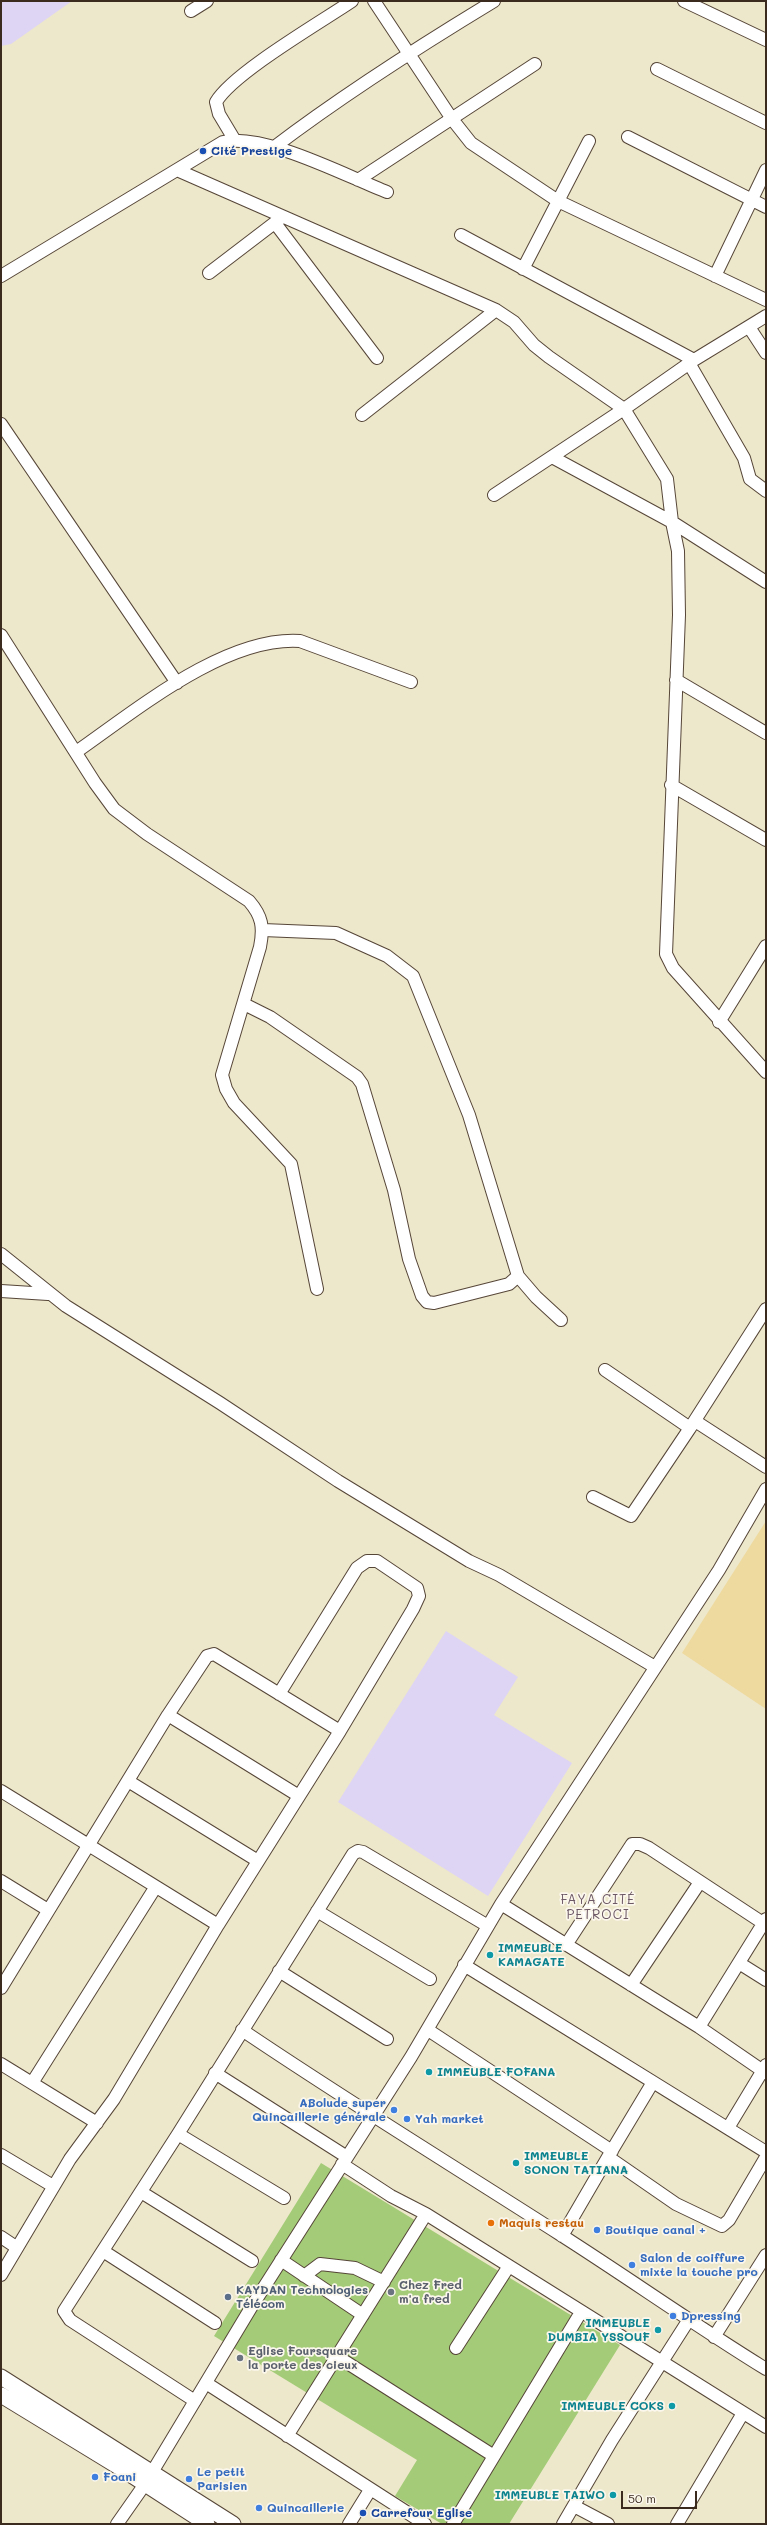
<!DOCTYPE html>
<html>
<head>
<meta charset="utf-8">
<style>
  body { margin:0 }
  #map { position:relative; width:767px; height:2525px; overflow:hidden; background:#ede7cb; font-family:Mali,sans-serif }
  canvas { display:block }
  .frame { position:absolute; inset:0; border:2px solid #3b2a1e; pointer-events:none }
  .scale { position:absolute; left:621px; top:2491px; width:76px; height:18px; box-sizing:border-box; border:2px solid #3b2a1e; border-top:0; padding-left:5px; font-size:12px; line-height:14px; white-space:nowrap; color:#3b2a1e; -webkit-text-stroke:3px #fbf7ec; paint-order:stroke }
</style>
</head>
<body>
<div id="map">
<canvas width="767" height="2525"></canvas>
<div class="frame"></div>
<div class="scale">50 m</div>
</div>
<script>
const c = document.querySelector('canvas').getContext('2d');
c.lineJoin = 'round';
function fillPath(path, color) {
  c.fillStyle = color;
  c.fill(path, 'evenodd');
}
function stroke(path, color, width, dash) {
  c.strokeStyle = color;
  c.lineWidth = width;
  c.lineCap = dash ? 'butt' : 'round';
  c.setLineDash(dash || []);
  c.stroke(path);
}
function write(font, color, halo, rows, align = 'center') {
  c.font = font + ' Mali,sans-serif';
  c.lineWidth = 3.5;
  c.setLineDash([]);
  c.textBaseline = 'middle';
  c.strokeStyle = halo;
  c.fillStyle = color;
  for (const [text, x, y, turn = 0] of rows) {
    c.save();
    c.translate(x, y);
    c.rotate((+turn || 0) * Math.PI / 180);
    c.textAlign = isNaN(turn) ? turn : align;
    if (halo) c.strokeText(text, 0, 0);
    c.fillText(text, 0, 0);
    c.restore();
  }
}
fillPath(new Path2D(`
  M1 1H72L11 44 1 46Z
  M446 1631 518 1677 494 1715 572 1763 488 1896 338 1802Z`), '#ded5f5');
fillPath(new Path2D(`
  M321 2163 620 2345 509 2524H442L395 2496 417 2460 214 2336Z`), '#a4cc78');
fillPath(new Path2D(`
  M766 1521V1709L682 1653Z`), '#eeda9e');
const minor = new Path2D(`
  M374 1 452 119 471 143 558 201 766 300
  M684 1 766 40
  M191 11 207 1
  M657 69 766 123
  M628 137 766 207
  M234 139 219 114 216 102C233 73 321 22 352 1
  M273 148C344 94 418 47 494 1
  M177 170 496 310 514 322 534 345 549 357 624 409 694 360 766 316
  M358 180 535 64
  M275 223 377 358
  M461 235 694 360
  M523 269 589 141
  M209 273 281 218
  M1 276 223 142C265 133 346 176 387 192
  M715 276 766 170
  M749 327 766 353
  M689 363 744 458 750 479 766 491
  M362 415 496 310
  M1 424 177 683
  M552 457 672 522 678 551 679 615 666 954 673 968 766 1072
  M494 495 624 409 667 479 672 522 766 582
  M1 635 95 783 114 809 147 834 249 901C262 916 264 927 260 947L222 1075 226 1089 234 1103 291 1164 317 1289
  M676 680 766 733
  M76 752C135 711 225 636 300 641L411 682
  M671 785 766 840
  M263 930 336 933 387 956 413 976 469 1115 518 1276 536 1297 561 1320
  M244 1004 270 1017 357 1077 362 1084 394 1190 409 1259 422 1296 427 1302 434 1303 509 1284 518 1276
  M719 1022 766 946
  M1 1254 66 1306 220 1403 338 1481 469 1561 499 1575 655 1667
  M1 1291 48 1294
  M605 1370 690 1428
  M695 1421 766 1467
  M593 1497 631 1516 690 1428 766 1309
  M168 1715 299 1796
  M128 1781 258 1861
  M1 1791 218 1925
  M1 1881 48 1910
  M501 1904 699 2027 766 2073
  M317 1911 430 1979
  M566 1945 632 1844H640L649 1848 763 1923
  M739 1963 766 1980
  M464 1965 766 2152
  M279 1971 387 2039
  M631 1985 700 1882
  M1 1988 168 1715 207 1656 214 1654 340 1731
  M699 2027 766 1919
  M242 2030C347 2101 455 2167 561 2235 630 2279 696 2326 766 2369
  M428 2030 612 2151
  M1 2064 97 2123
  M215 2073 347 2157
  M32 2083 155 1888
  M728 2128 766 2065
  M178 2134 284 2198
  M1 2155 53 2186
  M608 2157 653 2082
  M342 2164 391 2196 426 2214
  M141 2192 252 2261
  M562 2236 608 2157 676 2204 722 2226 729 2220 766 2157
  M1 2237 16 2247
  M103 2251 215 2323
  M281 2260 363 2315
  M1 2275 70 2159 114 2099 218 1925 340 1731 413 1609 419 1596 417 1588 377 1561H367L357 1568 279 1694
  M304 2276 320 2264 355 2268 384 2282
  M714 2337 766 2255
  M456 2348 509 2266
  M338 2357 494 2456
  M206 2383 425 2524
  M195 2401 70 2320 64 2311 178 2134 353 1854 358 1851 363 1852 488 1926
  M287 2436 426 2214 766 2427
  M574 2506 608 2524
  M117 2524 145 2484 252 2306 411 2057 501 1904 719 1570 766 1489
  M349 2524 370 2490
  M453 2524 581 2312
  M563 2524 612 2440 688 2321
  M677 2524 743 2413`);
const major = new Path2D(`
  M1 2377 233 2524
  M1 2395 119 2467 207 2524`);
stroke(minor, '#564638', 14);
stroke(major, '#564638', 17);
stroke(minor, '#fff', 12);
stroke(major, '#fff', 15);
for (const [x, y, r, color] of [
  [203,151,4,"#1a4fb4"],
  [490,1955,4,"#0f9aa8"],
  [429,2072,4,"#0f9aa8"],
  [394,2110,4,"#3f7fe0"],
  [407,2119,4,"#3f7fe0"],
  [516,2163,4,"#0f9aa8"],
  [491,2223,4,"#e8710a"],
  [597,2230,4,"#3f7fe0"],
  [632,2265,4,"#3f7fe0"],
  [391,2292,4,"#6b7280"],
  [228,2297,4,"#5c6f8a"],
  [673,2316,4,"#3f7fe0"],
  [658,2330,4,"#0f9aa8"],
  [240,2358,4,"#6b7280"],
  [672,2406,4,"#0f9aa8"],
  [95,2477,4,"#3f7fe0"],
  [189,2479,4,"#3f7fe0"],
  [613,2495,4,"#0f9aa8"],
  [259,2508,4,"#3f7fe0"],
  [363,2513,4,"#1a4fb4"]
]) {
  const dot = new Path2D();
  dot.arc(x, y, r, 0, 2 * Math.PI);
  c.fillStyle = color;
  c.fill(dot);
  stroke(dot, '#fbf7ec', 1.5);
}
write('bold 12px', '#164399', '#fbf7ec', [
  ["Cité Prestige",211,151],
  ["Carrefour Eglise",371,2513]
], 'left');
write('bold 12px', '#0d838f', '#fbf7ec', [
  ["IMMEUBLE",498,1948],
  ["KAMAGATE",498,1962],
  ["IMMEUBLE FOFANA",437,2072],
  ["IMMEUBLE",524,2156],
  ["SONON TATIANA",524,2170],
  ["IMMEUBLE",650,2323,"right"],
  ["DUMBIA YSSOUF",650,2337,"right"],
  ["IMMEUBLE COKS",664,2406,"right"],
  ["IMMEUBLE TAIWO",605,2495,"right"]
], 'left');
write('bold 12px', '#366cbe', '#fbf7ec', [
  ["ABolude super",386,2103,"right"],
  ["Quincaillerie générale",386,2117,"right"],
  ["Yah market",415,2119],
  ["Boutique canal +",605,2230],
  ["Salon de coiffure",640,2258],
  ["mixte la touche pro",640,2272],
  ["Dpressing",681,2316],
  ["Le petit",197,2472],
  ["Parisien",197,2486],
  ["Foani",103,2477],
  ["Quincaillerie",267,2508]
], 'left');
write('bold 12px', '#c56008', '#fbf7ec', [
  ["Maquis restau",499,2223]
], 'left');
write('bold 12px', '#5b616d', '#fbf7ec', [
  ["Chez Fred",399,2285],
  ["m'a fred",399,2299],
  ["Eglise Foursquare",248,2351],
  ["la porte des cieux",248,2365]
], 'left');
write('bold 12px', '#4e5e75', '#fbf7ec', [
  ["KAYDAN Technologies",236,2290],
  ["Télécom",236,2304]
], 'left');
c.letterSpacing = '1px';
write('13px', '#6d5866', '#fbf7ec', [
  ["FAYA CITÉ",598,1900],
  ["PETROCI",598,1915]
]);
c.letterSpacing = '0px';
</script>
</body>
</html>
